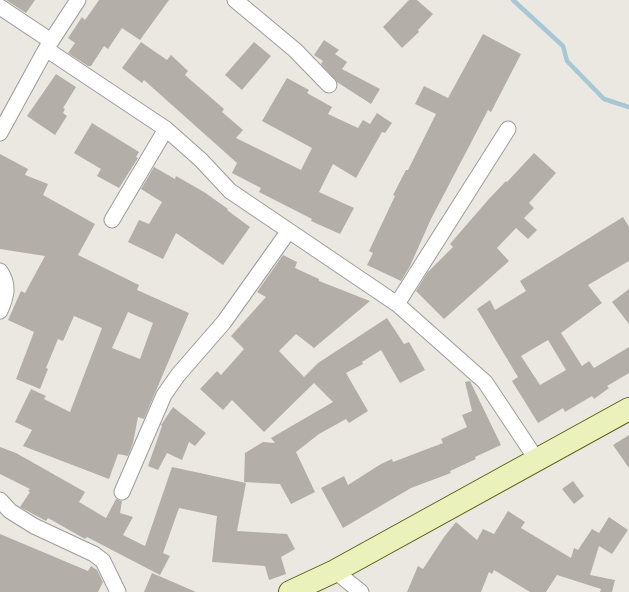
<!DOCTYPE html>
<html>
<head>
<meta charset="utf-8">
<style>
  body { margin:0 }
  canvas { display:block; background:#ebe8e1 }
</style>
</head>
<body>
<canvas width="629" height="592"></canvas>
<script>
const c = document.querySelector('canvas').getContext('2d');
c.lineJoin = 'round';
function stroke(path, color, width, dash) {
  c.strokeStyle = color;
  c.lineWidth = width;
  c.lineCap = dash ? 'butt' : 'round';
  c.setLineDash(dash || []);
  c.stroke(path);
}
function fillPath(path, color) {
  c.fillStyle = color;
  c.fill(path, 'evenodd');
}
stroke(new Path2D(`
  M513 0 563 46 567 61 604 99 629 107`), '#a7c7d4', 4.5);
fillPath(new Path2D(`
  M6 0H35L26 13Z
  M99 0H169L140 40 122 28 108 49 104 46 91 66H88L68 53 75 43 68 38 82 17 85 20Z
  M409 0H417L433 14 418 30 419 32 402 48 383 27Z
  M483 34 521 54 491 112 488 110 464 156 431 219 410 266 401 281 367 265 373 253 369 251 395 196 393 195 406 170H408L436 114 415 104 424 86 448 98Z
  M324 40 339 50 335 54 347 62 342 69 380 89 371 104 337 82 321 64 323 61 314 55Z
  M141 42 167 60 171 55 188 71 185 75 224 109 222 112 243 130 236 138 301 170 312 148 262 121 287 78 309 90 307 93 332 107 328 114 358 128 363 120 370 124 377 113 392 123 385 133 382 132 356 178 333 164 319 192 354 208 340 234 311 221 312 219 259 192 261 188 232 173 237 163 144 80 142 83 122 68Z
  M254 42 271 56 242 90 225 75Z
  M56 74 76 87 63 108 65 109 63 113 67 116 55 135 27 116Z
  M92 123 139 152 136 157 138 158 119 188 97 176 101 169 74 153Z
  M534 153 556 173 529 203 534 208 524 218 537 230 528 239 516 228 497 248 509 261 444 319 416 291 427 273 453 247 450 244 462 230 488 200 506 181 507 182Z
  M0 154 28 169 25 175 48 184 43 195 95 224 78 255 139 285 137 290 189 313 144 419 138 417 133 443 128 456 118 454 109 479 23 446 32 430 15 422 31 389 46 396 44 399 70 412 102 328 74 316 63 341 58 339 46 368 48 369 40 389 16 379 34 332 8 320 21 291 25 293 45 256 0 249ZM128 312 153 323 140 359 112 348Z
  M154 167 175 179 176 176 204 192 228 209 227 210 250 227 223 265 176 233 163 259 128 242 139 220 149 224 162 202 141 189Z
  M623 217 629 227V261L588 285 602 303 561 333 582 366 589 361 594 368 629 347V373L607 386 609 388 594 399 592 396 565 412 563 408 538 423 512 381 518 377 477 309 490 300 495 310 526 291 520 281ZM548 340 566 370 540 385 521 356Z
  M283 255 297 262 295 268 319 279V281L370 301 314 348 296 334 279 351 304 377 318 363 387 318 404 344 409 342 425 370 400 383 381 350 362 362 363 364 346 373 368 411 349 423 346 419 319 434 296 452 315 492 291 504 280 484 244 482 245 453 263 442 275 443 271 438 333 402 314 383 264 432 232 400 223 410 200 389 217 371 221 375 244 349 231 336 266 297 257 292Z
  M629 289V324L612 302Z
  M470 381 501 445 475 457 476 459 450 471 451 473 411 488 343 528 321 488 344 476 348 485 381 464 392 459 393 462 443 443 441 439 467 427 462 415 472 411 465 382Z
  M173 407 206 433 195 446 189 442 182 460 167 453 158 470 148 466 162 426 161 425Z
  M629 435V468L613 445Z
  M0 447 16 453 85 492 79 502 106 518 116 499 122 501 120 513 133 517 123 535 145 546 172 467 246 483 237 531 287 534 295 549 281 557 286 574 269 580 265 566 212 562 217 516 179 508 163 553 170 556 160 575 87 537 85 539 48 518 46 521 20 507 30 492 28 491 30 489 0 474Z
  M573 481 584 496 574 504 562 489Z
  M508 511 525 522 521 528 571 558 574 548 578 550 592 529 599 533 609 517 628 530 612 554 599 546 590 575 615 580 612 592H600L601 589 557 575 546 592H530L494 570 492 574 489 572 481 592H407L418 566 423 569 444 537 456 522 477 540 483 529 494 534Z
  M0 534 88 571 91 566 97 570 103 582 98 592H0Z
  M152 573 196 592H144Z`), '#b4aea8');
const street = new Path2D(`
  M235 0 295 50 329 85
  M0 7 51 41
  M46 49 166 129 201 160 230 191 397 304 485 382 537 460
  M0 133 46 49 78 0
  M112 220 166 129
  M0 271C10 286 6 297 0 311
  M397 304 508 129
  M122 492 164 395 178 375 224 322 288 232
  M0 500 10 511 34 526 94 554 103 561 118 592
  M335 571 361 592`);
const secondary = new Path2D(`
  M290 592 335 571 629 409`);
stroke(street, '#9c9c9c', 17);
stroke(secondary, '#556311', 24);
stroke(street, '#fff', 15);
stroke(secondary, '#ebf1ba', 22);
</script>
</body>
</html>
